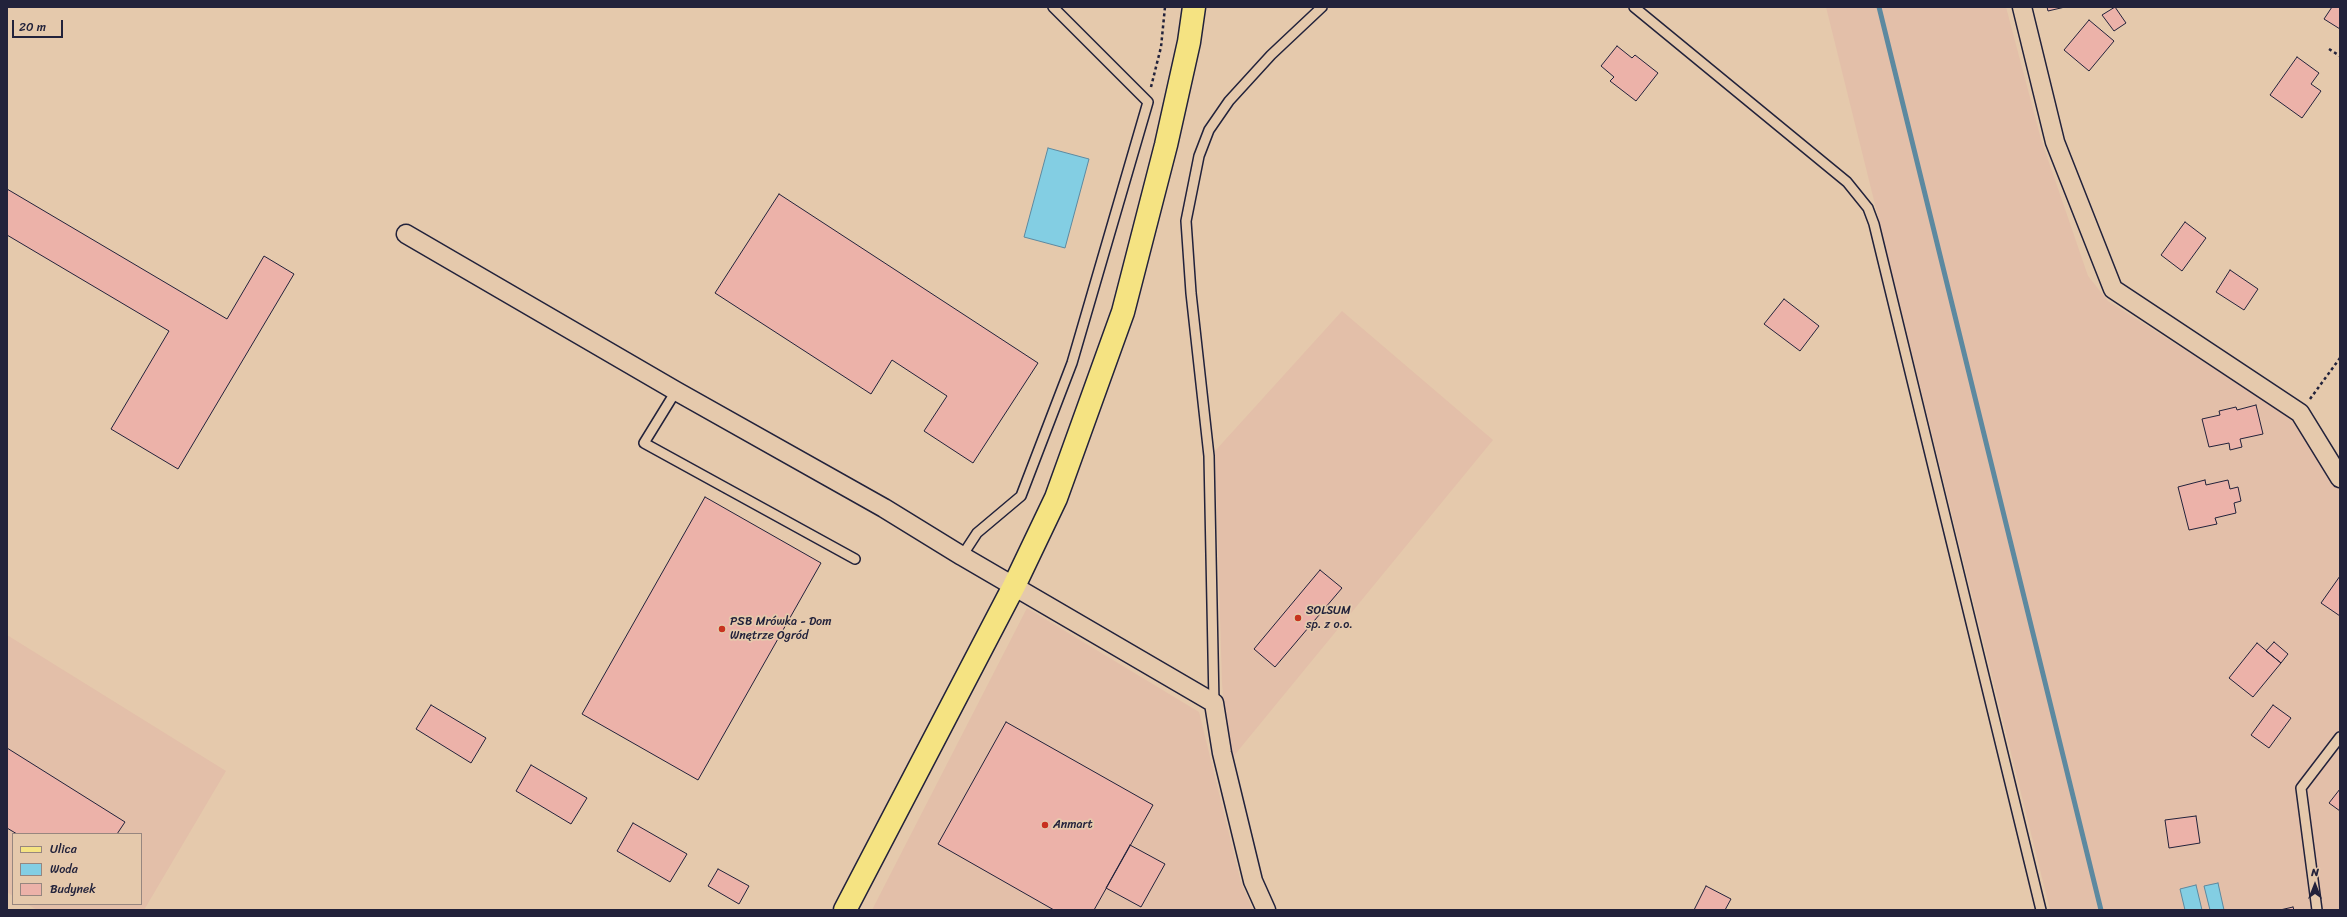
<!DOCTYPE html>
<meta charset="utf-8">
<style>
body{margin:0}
#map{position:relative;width:2347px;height:917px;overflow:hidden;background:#e5c9ac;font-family:Sriracha,sans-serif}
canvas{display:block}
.frame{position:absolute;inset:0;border:8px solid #22223b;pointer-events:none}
.legend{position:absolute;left:12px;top:833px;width:130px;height:72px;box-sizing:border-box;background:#e5c9ac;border:1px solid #97867f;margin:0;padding:5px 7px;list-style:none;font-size:12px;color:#22223b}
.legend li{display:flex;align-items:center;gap:8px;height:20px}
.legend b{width:20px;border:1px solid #97867f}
.north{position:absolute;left:2295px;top:865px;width:40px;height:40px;-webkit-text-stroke:3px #e5c9ac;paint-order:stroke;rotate:0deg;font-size:11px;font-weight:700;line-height:16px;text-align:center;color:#22223b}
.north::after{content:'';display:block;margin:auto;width:14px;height:18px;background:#22223b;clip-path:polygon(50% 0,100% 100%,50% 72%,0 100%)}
.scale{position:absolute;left:12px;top:20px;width:51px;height:18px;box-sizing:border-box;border:2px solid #22223b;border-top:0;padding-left:5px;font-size:12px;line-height:14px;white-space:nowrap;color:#22223b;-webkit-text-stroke:3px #e5c9ac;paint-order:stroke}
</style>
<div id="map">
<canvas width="2347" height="917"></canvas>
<div class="frame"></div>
<ul class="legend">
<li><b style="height:5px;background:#f5e382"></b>Ulica</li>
<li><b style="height:11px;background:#83cee3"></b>Woda</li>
<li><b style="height:11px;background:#ecb2a9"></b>Budynek</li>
</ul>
<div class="north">N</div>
<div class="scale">20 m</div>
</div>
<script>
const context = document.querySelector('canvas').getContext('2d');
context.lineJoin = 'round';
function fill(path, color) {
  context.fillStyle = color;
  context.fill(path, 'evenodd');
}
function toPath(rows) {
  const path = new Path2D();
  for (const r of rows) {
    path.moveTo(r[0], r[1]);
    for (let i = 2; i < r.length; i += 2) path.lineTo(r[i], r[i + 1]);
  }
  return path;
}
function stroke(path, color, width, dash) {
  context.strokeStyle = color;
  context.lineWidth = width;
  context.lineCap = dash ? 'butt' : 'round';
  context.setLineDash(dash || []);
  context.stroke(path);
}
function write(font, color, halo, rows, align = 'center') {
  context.font = font + ' Sriracha,sans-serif';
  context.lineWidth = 3.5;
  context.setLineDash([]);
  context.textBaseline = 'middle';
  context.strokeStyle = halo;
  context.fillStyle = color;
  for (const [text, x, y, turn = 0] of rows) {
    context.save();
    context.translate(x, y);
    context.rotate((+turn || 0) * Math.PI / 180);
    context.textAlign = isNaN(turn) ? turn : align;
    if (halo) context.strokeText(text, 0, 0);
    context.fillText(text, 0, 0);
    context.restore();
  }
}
fill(toPath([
 [1826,7,2006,7,2041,139,2088,276,2108,301,2284,413,2302,430,2340,491,2340,910,2050,910],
 [1342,311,1493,440,1228,763,1222,682,1215,451],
 [1027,608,1199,712,1241,882,1253,910,872,910],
 [7,635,226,771,144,910,37,910,27,904,141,904,141,834,13,834,13,896,7,892]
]), '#e3bfa9');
const water = toPath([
 [1048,148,1089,159,1065,248,1024,237,1048,148],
 [2218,883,2224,910,2210,910,2204,886,2218,883],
 [2196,885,2202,910,2185,910,2180,889,2196,885]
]);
fill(water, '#83cee3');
stroke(water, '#5c89a0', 1);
stroke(toPath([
 [1879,7,2101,910]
]), '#5c89a0', 5);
const building = toPath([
 [2047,7,2065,7,2048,11,2047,7],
 [2115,7,2126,23,2114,31,2102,15,2115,7],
 [2332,7,2340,7,2340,29,2324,19,2332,7],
 [2089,20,2114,41,2089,71,2064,50,2089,20],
 [1617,46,1632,58,1635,55,1658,73,1636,101,1610,81,1614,77,1601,66,1617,46],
 [2297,57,2319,73,2311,84,2321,91,2302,118,2270,95,2297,57],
 [7,189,227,319,264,256,294,274,178,469,111,429,169,331,7,235,7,189],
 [779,194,1038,363,973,463,924,431,947,396,892,360,871,394,715,293,779,194],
 [2185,222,2206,238,2182,271,2161,255,2185,222],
 [2230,270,2258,289,2244,310,2216,292,2230,270],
 [1784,299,1819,326,1800,351,1764,324,1784,299],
 [2256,405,2263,434,2240,439,2242,447,2230,450,2229,443,2209,447,2202,419,2220,415,2219,411,2236,407,2237,410,2256,405],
 [2205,480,2206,485,2228,480,2230,489,2238,487,2241,501,2234,503,2236,513,2215,518,2217,524,2189,530,2178,487,2205,480],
 [705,497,821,563,698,780,582,714,705,497],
 [1320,570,1342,588,1275,667,1254,649,1320,570],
 [2340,576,2340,616,2321,603,2340,576],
 [2274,642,2288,654,2281,663,2266,651,2274,642],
 [2257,643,2281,663,2253,697,2229,678,2257,643],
 [431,705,486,738,471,763,416,729,431,705],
 [2273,705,2291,718,2269,748,2251,735,2273,705],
 [1006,722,1153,805,1094,910,1054,910,938,844,1006,722],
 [7,748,125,822,117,834,17,834,7,828,7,748],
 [531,765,587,798,571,824,516,791,531,765],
 [2340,789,2340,811,2329,803,2340,789],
 [2196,816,2200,843,2169,848,2165,820,2196,816],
 [633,823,687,854,670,882,617,851,633,823],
 [1130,845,1165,864,1141,907,1106,888,1130,845],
 [718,869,749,886,739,904,708,886,718,869],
 [1706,886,1731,899,1725,910,1694,910,1706,886],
 [2293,907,2294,910,2280,910,2293,907]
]);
fill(building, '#ecb2a9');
stroke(building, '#22223b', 1);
const service = toPath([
 [1634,7,1847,182,1868,208,1874,224,2041,910],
 [676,391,644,443,855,559],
 [962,556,977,533,1021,496,1072,363,1148,102,1053,7],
 [1214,703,1209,456,1191,293,1186,221,1199,156,1209,130,1229,101,1271,55,1322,7],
 [2317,910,2301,788,2340,737]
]);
const minor = toPath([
 [2022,7,2055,142,2113,289,2300,413,2340,478],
 [406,234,676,391,884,508,962,556,1214,703,1222,753,1253,881,1266,910]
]);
const primary = toPath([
 [845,910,1014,586,1056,498,1123,312,1166,145,1189,42,1194,7]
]);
stroke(service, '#22223b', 12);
stroke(minor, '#22223b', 21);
stroke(primary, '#22223b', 25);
stroke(toPath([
 [2329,49,2340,56],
 [1151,87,1161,47,1165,7],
 [2310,399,2340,358]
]), '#22223b', 2.5, [3, 3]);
stroke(service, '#e5c9ac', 9);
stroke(minor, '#e5c9ac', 18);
stroke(primary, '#f5e382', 22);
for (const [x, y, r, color] of [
 [1298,618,4,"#c8321e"],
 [722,629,4,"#c8321e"],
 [1045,825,4,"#c8321e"]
]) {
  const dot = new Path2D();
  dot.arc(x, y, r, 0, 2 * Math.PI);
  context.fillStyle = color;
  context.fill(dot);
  stroke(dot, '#e5c9ac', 1.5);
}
write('12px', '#22223b', '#e5c9ac', [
 ["SOLSUM",1306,611],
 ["sp. z o.o.",1306,625],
 ["PSB Mrówka - Dom",730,622],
 ["Wnętrze Ogród",730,636],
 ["Anmart",1053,825]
], 'left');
</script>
